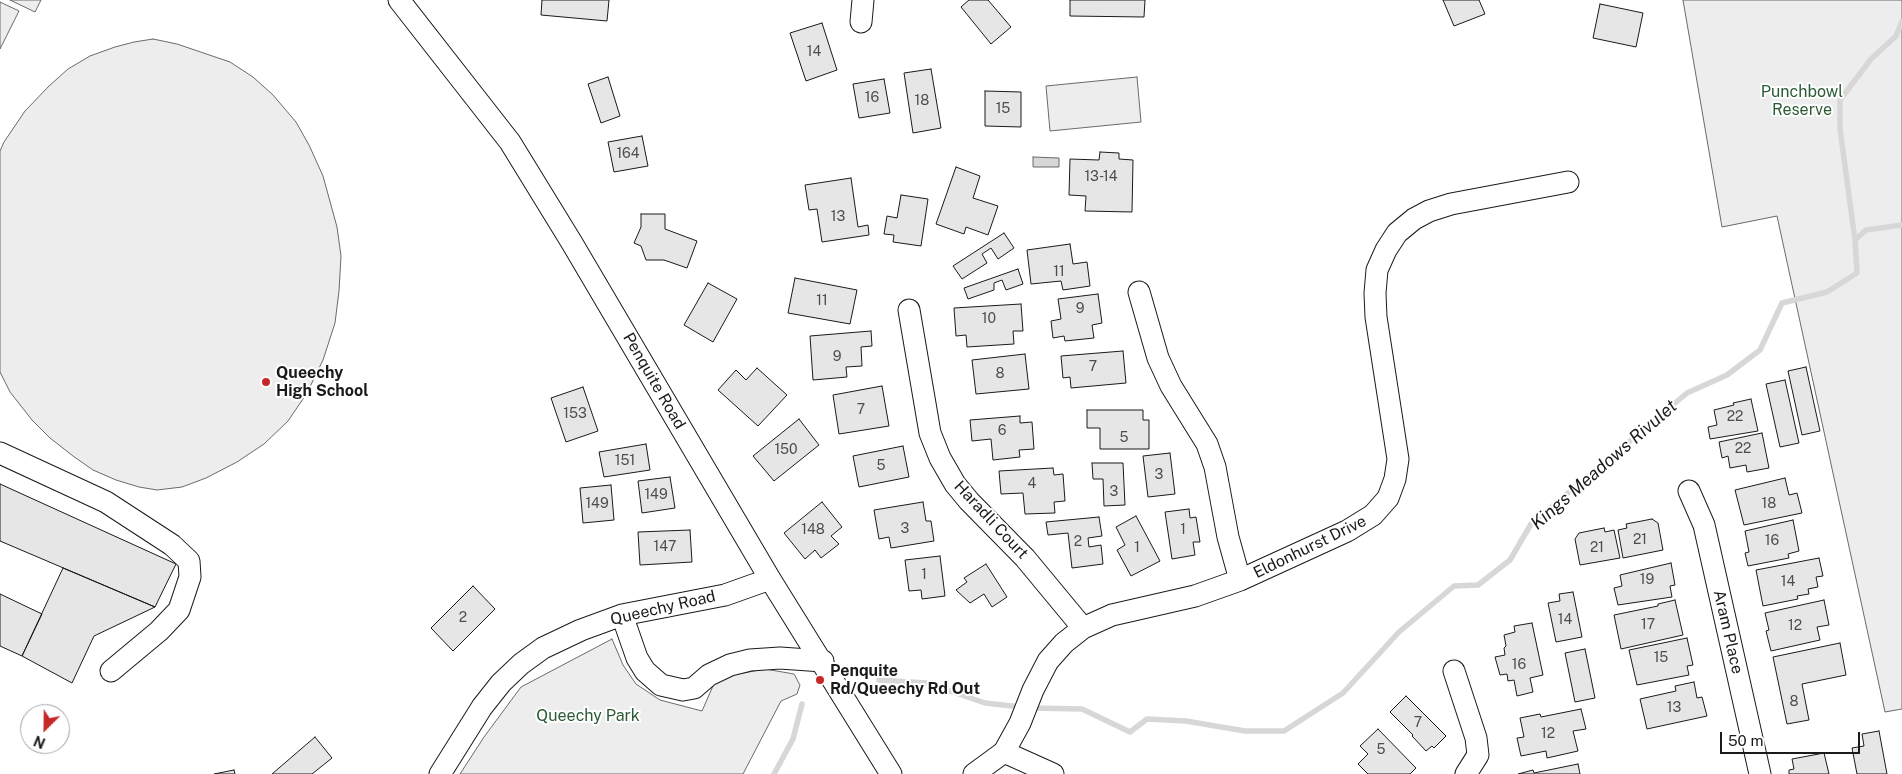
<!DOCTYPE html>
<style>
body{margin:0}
#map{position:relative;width:1902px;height:774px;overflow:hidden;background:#fff;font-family:"Public Sans",sans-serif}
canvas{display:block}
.north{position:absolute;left:20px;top:704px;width:50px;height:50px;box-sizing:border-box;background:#fff;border:1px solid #a3a3a3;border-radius:50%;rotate:203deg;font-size:14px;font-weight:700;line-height:20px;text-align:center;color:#1a1a1a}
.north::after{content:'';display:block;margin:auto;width:18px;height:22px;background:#c62828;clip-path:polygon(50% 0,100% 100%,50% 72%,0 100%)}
.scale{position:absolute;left:1720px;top:732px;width:140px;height:22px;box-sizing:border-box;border:2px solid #1a1a1a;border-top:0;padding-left:6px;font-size:15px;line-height:18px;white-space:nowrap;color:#1a1a1a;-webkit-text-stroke:4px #fff;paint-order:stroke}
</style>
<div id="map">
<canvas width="1902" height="774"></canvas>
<div class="north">N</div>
<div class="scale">50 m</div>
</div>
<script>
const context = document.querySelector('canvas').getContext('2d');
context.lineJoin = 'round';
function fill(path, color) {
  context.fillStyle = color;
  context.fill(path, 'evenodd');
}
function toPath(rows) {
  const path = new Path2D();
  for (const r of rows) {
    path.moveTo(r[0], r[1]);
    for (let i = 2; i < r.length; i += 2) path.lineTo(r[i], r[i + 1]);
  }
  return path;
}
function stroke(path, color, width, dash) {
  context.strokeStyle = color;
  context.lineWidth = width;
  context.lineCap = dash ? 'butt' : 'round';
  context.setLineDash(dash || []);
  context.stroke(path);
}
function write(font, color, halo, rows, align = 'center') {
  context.font = font + ' "Public Sans",sans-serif';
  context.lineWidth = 4;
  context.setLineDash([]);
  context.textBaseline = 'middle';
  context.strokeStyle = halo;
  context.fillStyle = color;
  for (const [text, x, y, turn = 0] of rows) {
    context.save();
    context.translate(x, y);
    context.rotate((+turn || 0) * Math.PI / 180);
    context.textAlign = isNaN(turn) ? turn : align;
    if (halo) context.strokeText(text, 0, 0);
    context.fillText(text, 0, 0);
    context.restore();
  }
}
const green = toPath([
 [10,0,41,0,35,12,10,0],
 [1683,0,1902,0,1902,709,1885,712,1777,216,1722,227,1683,0],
 [0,2,19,11,0,49,0,2],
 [153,39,177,44,230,62,253,77,273,95,296,122,309,145,323,176,337,227,341,256,339,291,335,323,323,360,307,393,288,421,264,444,237,462,206,478,182,487,157,490,139,487,116,480,93,470,73,456,50,438,32,420,10,392,0,372,0,151,4,142,25,111,49,86,68,69,90,56,115,47,134,42,153,39],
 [1137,77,1141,122,1050,131,1046,86,1137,77],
 [612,639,623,665,636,684,660,700,702,711,713,686,722,677,765,669,794,674,800,685,797,694,781,701,743,774,460,774,484,737,521,687,612,639]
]);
fill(green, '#ededed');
stroke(green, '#6a6a6a', 1);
const water = toPath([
 [1033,157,1059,158,1059,167,1033,167,1033,157]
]);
fill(water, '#d7d7d7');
stroke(water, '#6a6a6a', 1);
stroke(toPath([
 [1855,240,1866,230,1902,225],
 [879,680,927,683,985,703,1021,707],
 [1031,708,1082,709,1130,732,1147,719,1186,721,1245,731,1284,731,1343,693,1399,632,1454,586,1478,585,1510,560,1531,524,1687,393,1727,375,1760,350,1782,303,1827,292,1857,273,1855,240,1840,129,1840,100,1871,59,1896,36,1902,21],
 [774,774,793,739,802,704]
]), '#d7d7d7', 5.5);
const building = toPath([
 [542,0,609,0,607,21,541,15,542,0],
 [969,0,988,0,1011,27,991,44,961,7,969,0],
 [1070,0,1145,0,1144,17,1070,16,1070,0],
 [1443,0,1479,0,1485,14,1454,26,1443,0],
 [1600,4,1643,13,1636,47,1593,38,1600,4],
 [822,23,837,70,806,81,790,33,822,23],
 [931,69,941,128,913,133,904,73,931,69],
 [608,77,620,116,601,123,588,84,608,77],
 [884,79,890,113,859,118,853,84,884,79],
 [985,91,1021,92,1021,127,985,126,985,91],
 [642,136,648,166,614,172,608,142,642,136],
 [1100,152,1119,153,1119,159,1133,160,1132,212,1085,211,1086,196,1069,195,1070,159,1099,160,1100,152],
 [956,167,980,176,973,198,998,206,988,235,966,227,964,234,936,224,956,167],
 [851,178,858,227,868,225,869,235,822,242,817,209,809,210,805,185,851,178],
 [901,195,928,199,921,246,893,242,894,235,884,234,887,216,897,218,901,195],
 [641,214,665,214,665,229,697,241,687,268,664,260,646,260,641,246,634,243,641,227,641,214],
 [1004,233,1014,248,998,259,991,248,982,254,987,263,962,279,953,266,1004,233],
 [1070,244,1073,264,1087,262,1090,286,1063,290,1061,281,1031,284,1027,250,1070,244],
 [1018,269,1023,284,1006,290,1002,280,994,283,994,290,968,299,964,288,1018,269],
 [795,278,857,290,850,324,788,313,795,278],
 [708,283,737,299,713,342,684,325,708,283],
 [1098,294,1102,323,1092,325,1094,338,1065,341,1064,336,1053,338,1051,321,1061,319,1058,299,1098,294],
 [1021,304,1023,331,1013,331,1014,344,967,347,966,335,956,336,954,308,1021,304],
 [871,331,872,346,861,347,862,366,846,367,847,377,813,380,810,336,871,331],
 [1123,351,1126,383,1071,388,1070,377,1063,378,1061,356,1123,351],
 [1025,354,1029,389,976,394,972,360,1025,354],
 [1806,367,1820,431,1802,435,1788,371,1806,367],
 [757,368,787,395,758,426,718,390,736,370,746,380,757,368],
 [1785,380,1799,443,1780,447,1766,384,1785,380],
 [882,386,889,426,839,434,833,395,882,386],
 [583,387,598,431,566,442,551,398,583,387],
 [1751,399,1758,431,1710,439,1708,427,1717,425,1714,410,1734,405,1733,403,1751,399],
 [1087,410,1143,410,1143,420,1149,420,1149,449,1100,449,1100,428,1087,428,1087,410],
 [1020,416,1020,423,1032,422,1034,449,1019,450,1020,457,993,460,991,439,972,441,970,420,1020,416],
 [799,419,819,445,774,481,753,456,799,419],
 [1762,433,1769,468,1747,472,1746,465,1730,468,1728,456,1722,458,1719,442,1762,433],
 [646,444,650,470,604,477,599,452,646,444],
 [903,446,909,477,859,487,853,456,903,446],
 [1170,453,1175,494,1148,497,1143,456,1170,453],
 [1092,463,1123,463,1125,505,1104,506,1103,479,1093,479,1092,463],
 [1053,468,1054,475,1063,474,1065,501,1054,502,1055,513,1025,514,1023,493,1001,494,999,471,1053,468],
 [670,477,675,508,642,513,638,481,670,477],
 [1785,478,1789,495,1797,493,1802,513,1744,525,1735,490,1785,478],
 [0,484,176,564,155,607,0,541,0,484],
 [611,485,614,520,583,523,580,488,611,485],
 [822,502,842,527,831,536,839,544,821,558,815,550,805,559,784,533,822,502],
 [923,502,926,521,931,521,934,541,891,548,889,537,879,539,874,510,923,502],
 [1189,509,1190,518,1196,517,1200,542,1193,542,1195,555,1172,559,1165,512,1189,509],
 [1136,516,1160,561,1131,576,1117,550,1125,545,1116,527,1136,516],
 [1099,517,1102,536,1088,538,1089,547,1101,545,1103,564,1072,568,1068,533,1048,535,1046,522,1099,517],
 [1652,519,1658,523,1663,550,1623,558,1618,530,1627,528,1626,524,1652,519],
 [1793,520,1799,551,1788,554,1789,558,1748,566,1745,553,1749,552,1745,531,1793,520],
 [1604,528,1605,532,1614,530,1620,558,1580,565,1575,539,1579,533,1604,528],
 [690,530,692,562,640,565,638,532,690,530],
 [940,556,945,596,922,599,921,590,909,591,905,560,940,556],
 [1819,558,1823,576,1816,577,1818,587,1808,589,1809,594,1797,596,1798,599,1763,606,1756,570,1819,558],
 [1671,563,1675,585,1670,586,1672,597,1618,605,1614,588,1622,586,1620,575,1671,563],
 [986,564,1007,597,992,607,984,594,970,603,956,590,967,582,964,578,986,564],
 [63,568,155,607,94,636,72,683,22,656,63,568],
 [473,586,495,609,453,651,431,628,473,586],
 [1573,592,1582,637,1556,642,1548,603,1560,601,1559,594,1573,592],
 [0,594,42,614,22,656,0,646,0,594],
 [1675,600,1683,635,1621,649,1614,615,1658,606,1658,604,1675,600],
 [1824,600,1829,625,1817,627,1820,640,1771,651,1766,631,1769,630,1765,613,1824,600],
 [1532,623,1543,675,1530,678,1533,692,1517,696,1514,680,1508,681,1507,674,1500,675,1495,657,1505,655,1504,648,1506,646,1504,635,1515,632,1514,626,1532,623],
 [1687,638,1693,665,1687,666,1689,675,1637,685,1629,650,1687,638],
 [1840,643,1846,675,1802,684,1809,720,1787,724,1773,657,1840,643],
 [1585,649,1595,698,1575,702,1565,653,1585,649],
 [1694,682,1697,698,1702,697,1707,716,1647,729,1640,699,1676,691,1675,686,1694,682],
 [1406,696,1446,736,1434,748,1432,746,1426,751,1412,736,1413,735,1390,712,1406,696],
 [1581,709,1586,729,1573,731,1578,751,1547,758,1546,751,1521,756,1517,738,1524,737,1520,718,1540,714,1541,717,1581,709],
 [1378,729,1416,768,1410,774,1368,774,1358,764,1368,754,1360,746,1378,729],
 [1879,731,1887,774,1857,774,1852,748,1864,746,1862,734,1879,731],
 [315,737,332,758,312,774,272,774,315,737],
 [1824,753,1829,774,1789,774,1789,770,1794,769,1792,759,1824,753],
 [1578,764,1580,774,1518,774,1533,770,1534,773,1578,764],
 [234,770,235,774,214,774,234,770]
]);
fill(building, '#e6e6e6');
stroke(building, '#1a1a1a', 1);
const minor = toPath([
 [399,0,510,142,572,243,770,579,891,774],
 [861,22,863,0],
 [1139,292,1158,358,1171,386,1207,444,1215,467,1228,537,1240,580],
 [909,310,930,433,940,458,955,484,969,501,1025,558,1083,628],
 [0,453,106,502,172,545,189,561,190,577,179,610,159,631,111,671],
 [1689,491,1704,525,1760,774],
 [622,615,637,658,645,671,661,685,683,690,694,688,709,675,730,665,750,660,780,658,823,661],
 [1454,671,1476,738,1478,755,1466,774],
 [1004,752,1053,774],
 [440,774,482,707,501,683,521,664,543,648,581,630,622,615,725,595,770,579],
 [974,774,1004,752,1020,723,1033,690,1048,661,1064,643,1083,628,1112,615,1195,596,1240,580,1347,531,1373,515,1388,498,1395,479,1398,459,1376,317,1375,293,1377,270,1386,250,1397,233,1414,219,1429,211,1451,204,1568,182]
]);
stroke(minor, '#1a1a1a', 23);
stroke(minor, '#fff', 21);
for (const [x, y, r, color] of [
 [266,382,5,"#c62828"],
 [820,680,5,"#c62828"]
]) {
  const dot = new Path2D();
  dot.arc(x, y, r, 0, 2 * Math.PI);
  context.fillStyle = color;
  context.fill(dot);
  stroke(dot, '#fff', 2);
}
write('14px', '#4d4d4d', null, [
 ["14",814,52],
 ["16",872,98],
 ["18",922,101],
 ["15",1003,109],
 ["164",628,154],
 ["13-14",1101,177],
 ["13",838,217],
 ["11",1059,272],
 ["11",822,301],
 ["9",1080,309],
 ["10",989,319],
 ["9",837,357],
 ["7",1093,367],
 ["8",1000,374],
 ["7",861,410],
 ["153",575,414],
 ["22",1735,417],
 ["6",1002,431],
 ["5",1124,438],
 ["22",1743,449],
 ["150",786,450],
 ["151",625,461],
 ["5",881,466],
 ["3",1159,475],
 ["4",1032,484],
 ["3",1114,492],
 ["149",656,495],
 ["149",597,504],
 ["18",1769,504],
 ["3",905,529],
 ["148",813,530],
 ["1",1183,530],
 ["21",1640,540],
 ["16",1772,541],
 ["2",1078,542],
 ["147",665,547],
 ["1",1137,548],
 ["21",1597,548],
 ["1",924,575],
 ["19",1647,580],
 ["14",1788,582],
 ["2",463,618],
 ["14",1565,620],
 ["17",1648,625],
 ["12",1795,626],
 ["15",1661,658],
 ["16",1519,665],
 ["8",1794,702],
 ["13",1674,708],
 ["7",1418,723],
 ["12",1548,734],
 ["5",1381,750]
]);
write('16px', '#2b5a34', '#fff', [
 ["Punchbowl",1802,92],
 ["Reserve",1802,110],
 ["Queechy Park",588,716]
]);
write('bold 16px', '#1a1a1a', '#fff', [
 ["Queechy",276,373],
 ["High School",276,391],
 ["Penquite",830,671],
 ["Rd/Queechy Rd Out",830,689]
], 'left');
write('16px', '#1a1a1a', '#fff', [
 ["Penquite Road",654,381,60],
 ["Haradli Court",991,520,47],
 ["Eldonhurst Drive",1310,547,-26],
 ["Queechy Road",663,608,-13],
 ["Aram Place",1728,632,77]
]);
write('italic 18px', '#1a1a1a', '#fff', [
 ["Kings Meadows Rivulet",1604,465,-41]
]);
</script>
